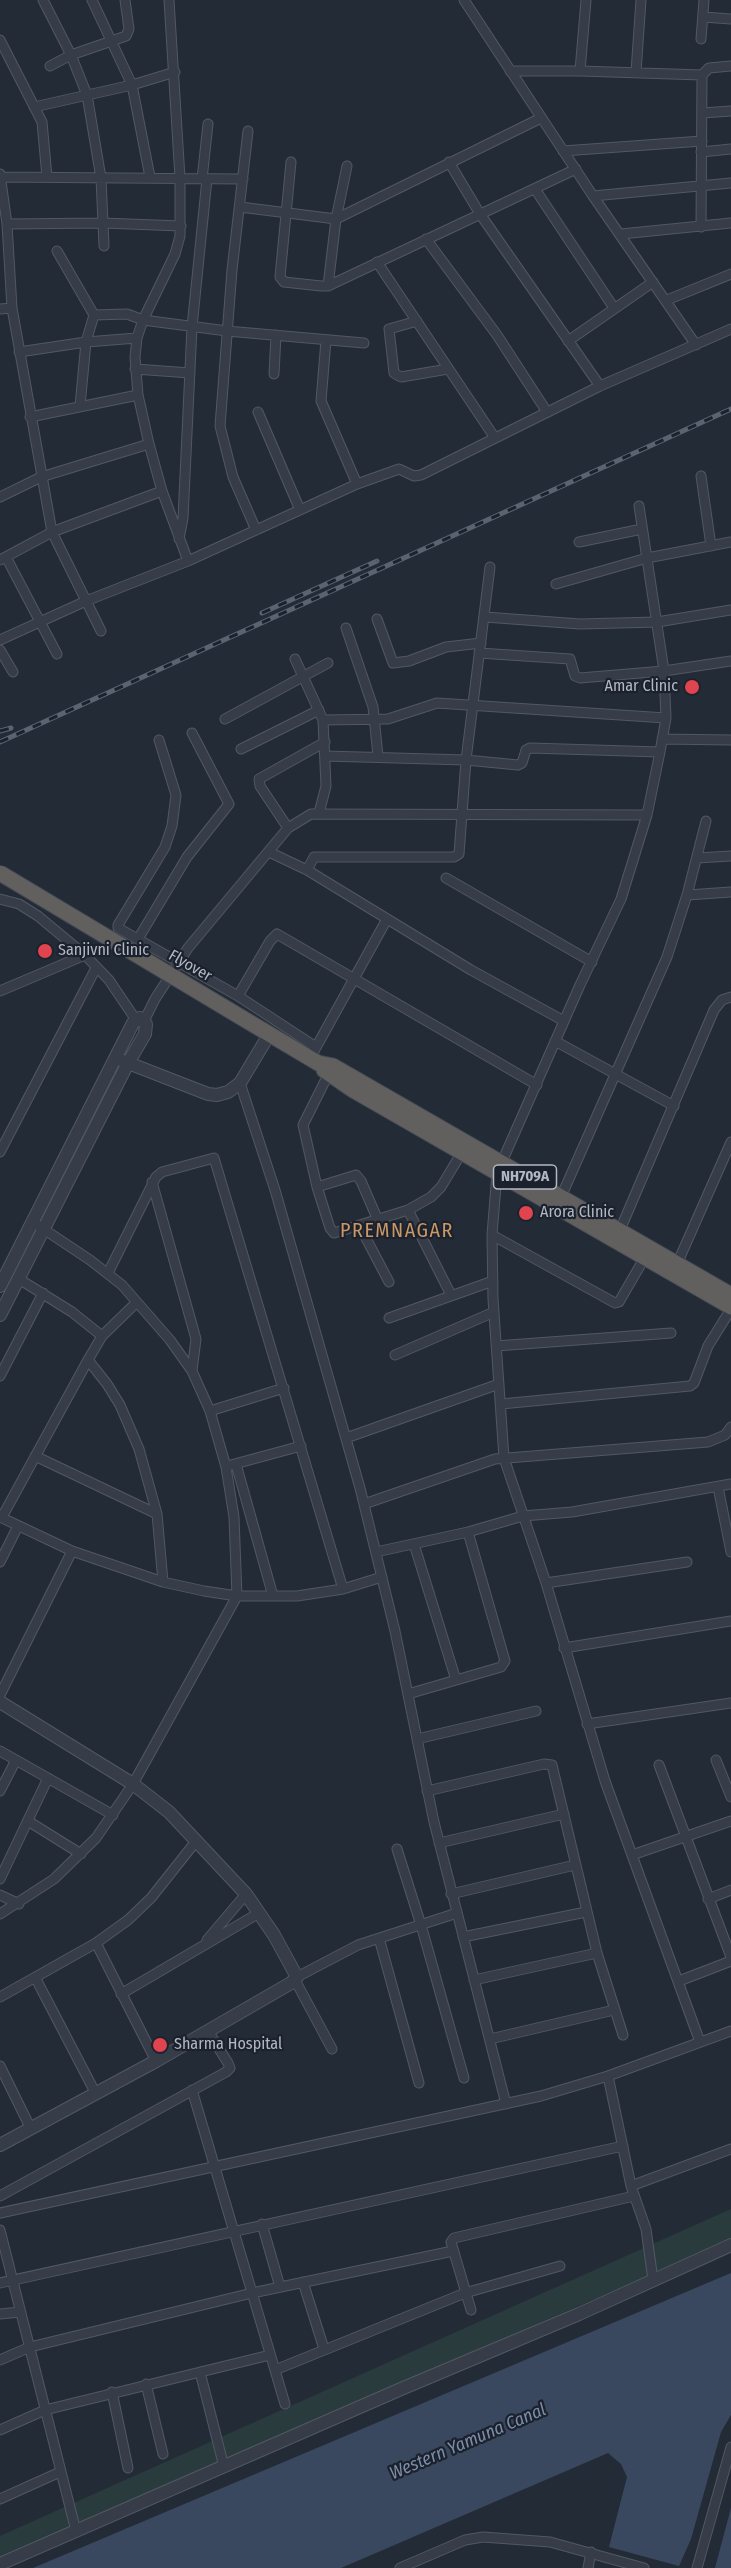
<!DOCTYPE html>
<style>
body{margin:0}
canvas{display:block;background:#232b37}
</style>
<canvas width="731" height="2568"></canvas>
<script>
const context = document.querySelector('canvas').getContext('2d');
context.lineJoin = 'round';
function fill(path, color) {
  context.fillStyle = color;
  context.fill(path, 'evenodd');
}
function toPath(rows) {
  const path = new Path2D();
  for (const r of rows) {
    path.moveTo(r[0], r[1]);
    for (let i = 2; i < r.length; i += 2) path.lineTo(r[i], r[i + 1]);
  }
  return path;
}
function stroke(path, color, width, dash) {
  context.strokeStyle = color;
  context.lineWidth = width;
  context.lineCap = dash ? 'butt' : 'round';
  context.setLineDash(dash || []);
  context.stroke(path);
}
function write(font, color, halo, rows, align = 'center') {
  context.font = font + ' "Fira Sans Condensed",sans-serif';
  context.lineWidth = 4.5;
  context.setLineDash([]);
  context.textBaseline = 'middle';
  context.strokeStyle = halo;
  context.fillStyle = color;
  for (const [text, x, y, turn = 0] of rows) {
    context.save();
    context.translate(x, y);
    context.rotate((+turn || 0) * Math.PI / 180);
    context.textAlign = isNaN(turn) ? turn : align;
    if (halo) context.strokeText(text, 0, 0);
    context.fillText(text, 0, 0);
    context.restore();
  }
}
fill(toPath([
 [731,2209,731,2240,0,2556,0,2536]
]), '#293b3d');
fill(toPath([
 [731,2273,731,2415,721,2432,691,2539,679,2566,609,2547,627,2477,621,2464,608,2453,341,2568,33,2568],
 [731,2508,731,2568,715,2568]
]), '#3a485f');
const minor = toPath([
 [43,0,71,55,87,95,101,178,104,246],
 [92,0,132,85,150,177],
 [169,0,180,178,180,236,175,254,143,320,137,338,135,357,138,395,149,444,162,491,188,561],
 [464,0,593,196,696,345],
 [703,17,731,19],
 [701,39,704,0],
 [0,40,42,122,47,177],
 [50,66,71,55,126,36,129,29,125,0],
 [510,71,580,71,702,75],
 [580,71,586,0],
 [636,72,641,0],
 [34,107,132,85,175,72],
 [702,113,731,111],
 [248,131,232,270,220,426,233,477,256,530],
 [563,151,702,141],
 [701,152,731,149],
 [291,162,280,277,284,282,321,286,328,286,576,169],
 [449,162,480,214,600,386],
 [0,174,7,224,12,308,52,532,101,631],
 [0,177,243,179],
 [202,179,208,124],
 [535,189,614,308],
 [593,196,731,183],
 [240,207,336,219,541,118],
 [7,224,103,223,181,226],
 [701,227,702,75,709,68,731,66],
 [621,234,731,223],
 [426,239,497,335,547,412],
 [57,251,94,315,86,342,80,406],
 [377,262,495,438],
 [328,286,336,219,347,166],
 [667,300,731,274],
 [0,309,12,308],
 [94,315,127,314,143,320,227,331,364,343],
 [417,321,389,329,394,373,401,377,448,369],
 [326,340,321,401,357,484],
 [568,341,653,282],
 [19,352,86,342,137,338],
 [135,369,190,373],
 [274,374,276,335],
 [258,412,300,510],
 [30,417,138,395],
 [701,476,711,546],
 [0,497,41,477,149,444],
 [639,506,664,671,666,718,660,752,647,815,621,899,580,985,497,1173,492,1235,493,1299,504,1458,546,1583,605,1781,700,2042],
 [179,539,183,518,192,327,207,179],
 [579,542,642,529],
 [6,557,57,654],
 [0,560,52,532,162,491],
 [556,584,647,558,731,542],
 [485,617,580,624,657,622,731,610],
 [377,619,393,663,409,661,446,647,481,643],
 [346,628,373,707,378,756],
 [0,640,86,601,188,561,357,484,399,469,414,476,421,475,600,386,731,329],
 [0,650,13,672],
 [479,653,570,659,575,676,580,678,664,671,731,661],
 [295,659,323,720,326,786,319,813],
 [225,719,328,663],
 [323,720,388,719,437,703,666,718],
 [662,739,731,740],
 [159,740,176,795,172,826,165,847,118,925,118,928,238,996,316,1047],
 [241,749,319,710],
 [325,756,466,760,518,765,522,763,526,750,530,748,660,752],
 [288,828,260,786,259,779,325,742],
 [269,852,307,870,471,970,564,1021],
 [697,858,731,856],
 [307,870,314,857,454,857,459,854,466,760,490,567],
 [446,878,592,962],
 [687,895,731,892],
 [0,899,19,904,38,916,85,955,109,980,136,1020],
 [138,939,187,857,229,804,192,733],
 [0,991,85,955],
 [238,996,270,941,277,934,537,1085],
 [144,1021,155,999,188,948,288,828,311,814,647,815],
 [555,1041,674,1106],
 [314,1051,387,919],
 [330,1071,303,1125,317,1187,330,1228,334,1233,408,1210,431,1197,441,1187,462,1152],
 [240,1083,275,1190,360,1488,395,1631,434,1822,506,2104],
 [0,1152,96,968],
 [152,1182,196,1339,192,1371],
 [317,1187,356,1175,361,1181,377,1218],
 [561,1197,667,957,687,895,706,821],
 [408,1210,451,1295],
 [359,1225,389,1282],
 [620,1230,714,1010,722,1000,731,997],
 [492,1235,615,1303,619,1302,645,1257],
 [677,1264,731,1142],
 [108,1273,156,1177,162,1172,214,1158,343,1589],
 [19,1279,72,1312,102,1336],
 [389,1318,493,1281],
 [496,1346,671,1333],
 [395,1355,494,1312],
 [88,1360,107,1384,120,1405,139,1449,157,1514,163,1582],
 [0,1376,43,1293],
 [501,1404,690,1386,694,1383,708,1346,731,1309],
 [210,1411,284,1388],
 [346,1438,499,1384],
 [35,1456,157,1514],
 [236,1464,273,1596],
 [231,1465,301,1446],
 [718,1487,731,1552],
 [364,1504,495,1459,708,1442,725,1435,731,1427],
 [0,1517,72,1551,163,1582,204,1591,237,1596,297,1596,343,1589,382,1577],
 [2,1517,88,1360,102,1336,137,1302],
 [414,1544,456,1680],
 [376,1552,468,1532,523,1516,572,1512,731,1484],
 [0,1562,18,1526],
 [546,1583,687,1562],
 [564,1648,731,1621],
 [408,1694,501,1667,505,1661,468,1532],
 [0,1695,72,1551],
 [587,1724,731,1703],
 [417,1739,536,1711],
 [0,1751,113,1815],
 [716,1760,731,1797],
 [659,1765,731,1957],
 [0,1791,16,1760],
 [427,1791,544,1764,552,1765,597,1953,623,2035],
 [28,1821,81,1854],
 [439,1843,564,1814],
 [397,1849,421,1925,464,2078],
 [632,1855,731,1821],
 [0,1879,48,1778],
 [451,1894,575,1865],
 [0,1895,19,1904],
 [708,1899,731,1890],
 [0,1914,54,1879,96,1838,133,1784,237,1596,234,1517,226,1467,210,1411,192,1371,170,1340,122,1285,90,1260,33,1222],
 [463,1937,586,1912],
 [379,1938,419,2083],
 [207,1940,246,1894],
 [96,1943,156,2061],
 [297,1977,358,1945,457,1913],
 [36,1979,96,2094],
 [295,1980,332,2049],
 [474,1980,597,1953],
 [679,1981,731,1961],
 [121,1994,259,1913],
 [0,1997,96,1943,128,1920,151,1898,197,1840],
 [490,2039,614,2010],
 [0,2066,31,2129],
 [608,2076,631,2186,646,2229,653,2280],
 [192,2090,285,2404],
 [631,2186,731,2149],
 [0,2196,226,2072,230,2068,228,2063,208,2031],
 [0,2213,541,2096,608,2076,731,2031],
 [262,2224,280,2287],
 [0,2230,76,2531],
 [303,2282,324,2349],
 [0,2283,623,2146],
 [471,2310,451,2242,454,2238,634,2196],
 [0,2314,20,2312],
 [0,2360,30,2347,252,2293,453,2251],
 [275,2370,465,2293,560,2266],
 [200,2372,224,2467],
 [146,2384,163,2454],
 [112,2392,128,2468],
 [0,2430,45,2410,270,2355],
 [0,2499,60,2472],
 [400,2568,465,2540,483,2537,550,2542,644,2568],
 [588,2568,591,2552],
 [697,2568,731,2447]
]);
const tertiary = toPath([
 [123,1061,208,1094,217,1095,228,1092,240,1083,270,1033],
 [0,1286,133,1023,140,1018,146,1024,145,1034,128,1063,0,1315],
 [0,1702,133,1784,169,1812,246,1894,274,1935,297,1977,291,1983,156,2061,0,2145],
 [0,2564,401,2389,579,2314,731,2245]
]);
const trunk = toPath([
 [249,1022,318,1063,333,1066,731,1295],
 [324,1070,353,1090,731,1307]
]);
stroke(minor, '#525863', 11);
stroke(tertiary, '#525863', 14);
stroke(trunk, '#424853', 17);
stroke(minor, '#373d48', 9);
stroke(tertiary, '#373d48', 12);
stroke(trunk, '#61605e', 15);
const rail = toPath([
 [262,613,377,561],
 [0,731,11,728],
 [0,742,731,409]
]);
stroke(rail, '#5b6371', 5);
stroke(rail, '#1c222d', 3, [9]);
const trunkBridge = toPath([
 [0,873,249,1022]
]);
stroke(trunkBridge, '#424853', 17, []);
stroke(trunkBridge, '#61605e', 15);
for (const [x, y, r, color] of [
 [692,687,8,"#e0444e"],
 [45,951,8,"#e0444e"],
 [526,1213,8,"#e0444e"],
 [160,2045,8,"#e0444e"]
]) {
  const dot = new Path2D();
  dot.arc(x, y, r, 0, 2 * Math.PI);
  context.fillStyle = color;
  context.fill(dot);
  stroke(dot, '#1c222d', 2);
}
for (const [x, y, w] of [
 [525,1177,63]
]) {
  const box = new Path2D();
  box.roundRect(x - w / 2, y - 12, w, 24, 4.5);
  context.fillStyle = '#1c222d';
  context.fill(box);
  stroke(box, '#b2b8c4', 1.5);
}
write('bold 15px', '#b2b8c4', null, [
 ["NH709A",525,1177]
]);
write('16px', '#b2b8c4', '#1c222d', [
 ["Amar Clinic",678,687,"right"],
 ["Sanjivni Clinic",58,951],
 ["Arora Clinic",540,1213],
 ["Sharma Hospital",174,2045]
], 'left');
write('16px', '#b2b8c4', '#1c222d', [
 ["Flyover",190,966,30]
]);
write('italic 18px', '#7c8eaa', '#1c222d', [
 ["Western Yamuna Canal",468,2442,-23]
]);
context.letterSpacing = '1.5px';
write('20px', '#ca9767', '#1c222d', [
 ["PREMNAGAR",397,1231]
]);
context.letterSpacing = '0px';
</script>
